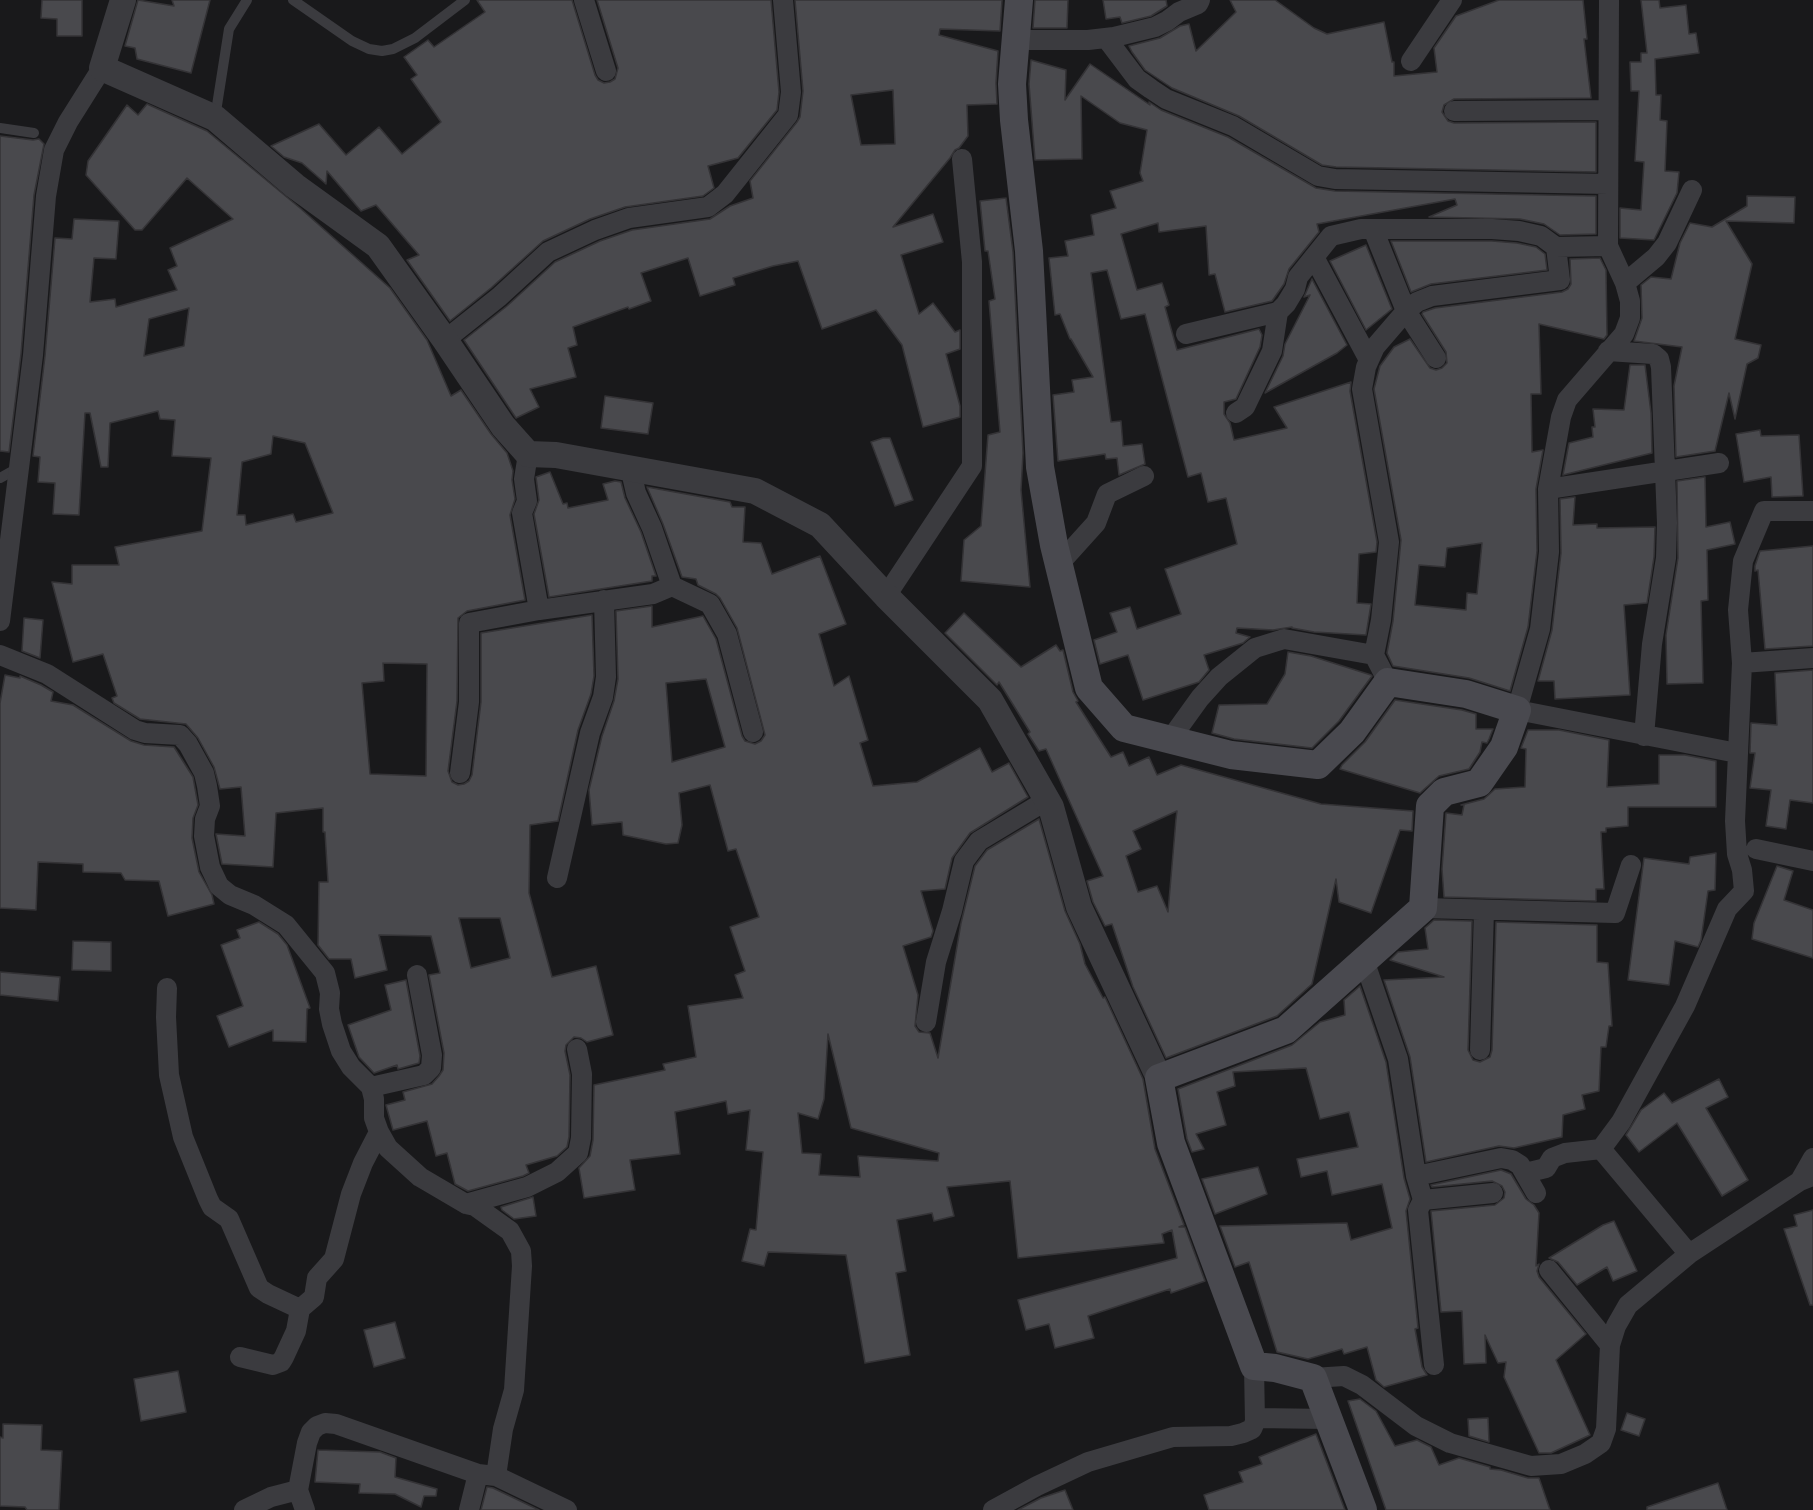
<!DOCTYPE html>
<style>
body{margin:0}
canvas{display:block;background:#19191b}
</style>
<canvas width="1813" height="1510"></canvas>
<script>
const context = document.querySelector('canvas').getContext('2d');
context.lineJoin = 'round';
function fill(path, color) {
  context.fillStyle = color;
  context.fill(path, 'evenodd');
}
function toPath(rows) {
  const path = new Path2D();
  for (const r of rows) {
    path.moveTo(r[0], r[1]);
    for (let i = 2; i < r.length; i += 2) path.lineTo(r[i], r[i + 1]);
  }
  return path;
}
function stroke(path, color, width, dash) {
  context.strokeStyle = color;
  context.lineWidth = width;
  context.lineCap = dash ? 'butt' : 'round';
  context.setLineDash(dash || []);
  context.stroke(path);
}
const building = toPath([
 [42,0,82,0,82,36,57,36,57,19,41,18,42,0],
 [138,0,174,6,172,0,210,0,191,73,137,59,135,48,125,46,138,0],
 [477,0,572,0,595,75,598,80,604,83,610,82,615,79,618,68,597,0,771,0,779,92,777,110,738,158,708,166,714,188,703,196,625,207,590,219,543,241,491,288,450,321,407,260,419,255,376,205,361,211,327,171,326,184,302,163,284,157,271,146,319,124,346,155,379,127,402,154,441,122,411,79,417,75,404,57,428,40,434,47,485,12,477,0],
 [795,0,1002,0,1000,31,940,29,939,35,998,51,996,83,997,104,967,105,968,136,959,148,955,150,950,158,893,227,933,214,943,242,901,255,919,314,933,303,955,332,960,330,960,349,946,354,960,406,960,417,923,427,902,345,876,310,822,329,798,261,773,266,733,278,735,285,700,296,688,258,641,273,651,301,629,309,628,307,573,327,577,345,568,348,576,377,530,389,539,407,516,418,464,340,507,306,555,262,600,241,632,230,710,219,730,206,753,198,750,181,797,122,800,117,803,91,795,0],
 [893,90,895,144,861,145,851,95,893,90],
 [1035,0,1068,0,1067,28,1033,28,1035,0],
 [1103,0,1166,0,1167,6,1151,16,1122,23,1120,17,1106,19,1103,0],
 [1230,0,1275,0,1314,28,1327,34,1384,22,1392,62,1394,62,1394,76,1437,72,1434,48,1456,16,1499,0,1583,0,1587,39,1584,39,1591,98,1454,99,1444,105,1442,112,1448,121,1454,123,1596,122,1596,172,1336,167,1322,165,1239,116,1172,88,1145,70,1132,52,1129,46,1160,38,1180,26,1189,24,1196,51,1236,12,1230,0],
 [1641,0,1659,0,1660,8,1686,5,1689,34,1696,33,1699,53,1655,59,1656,95,1661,95,1660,120,1667,121,1665,171,1679,172,1677,193,1654,240,1620,238,1620,208,1641,210,1644,162,1635,161,1639,91,1631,91,1630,62,1641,62,1641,53,1647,53,1641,0],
 [1031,60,1066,70,1065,100,1090,64,1150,105,1149,102,1161,110,1228,137,1316,188,1335,191,1596,196,1596,234,1560,235,1544,224,1520,219,1429,217,1457,205,1455,199,1317,224,1319,232,1289,269,1284,284,1272,301,1225,312,1215,274,1209,275,1206,226,1159,232,1158,223,1121,234,1137,290,1162,283,1169,305,1165,307,1177,350,1259,329,1262,335,1260,347,1236,399,1224,402,1224,414,1230,423,1234,440,1287,428,1274,407,1351,382,1350,391,1377,542,1376,552,1359,554,1357,603,1371,604,1366,635,1314,632,1292,628,1292,627,1273,630,1237,628,1236,633,1250,637,1243,643,1204,655,1209,670,1199,682,1143,700,1128,655,1100,664,1094,640,1117,632,1110,613,1130,607,1137,629,1181,614,1165,569,1237,544,1226,498,1208,502,1201,473,1188,477,1145,314,1121,319,1107,270,1091,273,1111,422,1121,421,1123,446,1142,444,1145,464,1119,475,1117,458,1106,459,1105,454,1058,461,1053,395,1074,392,1072,380,1093,377,1071,339,1070,339,1060,314,1055,315,1049,258,1068,256,1065,241,1094,235,1091,215,1116,208,1110,191,1143,181,1140,173,1147,130,1120,123,1081,96,1082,159,1035,160,1029,84,1031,60],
 [147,104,207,131,300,208,390,288,427,340,451,396,461,390,491,434,507,453,513,471,512,480,515,499,510,515,525,600,467,611,458,618,457,701,448,771,452,782,458,785,464,784,469,781,472,775,481,702,481,633,592,615,594,676,591,694,578,730,558,821,530,825,529,893,552,977,596,966,613,1035,587,1042,581,1038,574,1037,566,1045,565,1051,570,1075,569,1137,567,1147,557,1156,526,1165,529,1173,523,1176,468,1191,455,1184,447,1153,436,1156,427,1121,393,1130,386,1105,405,1100,403,1092,432,1084,439,1076,443,1070,444,1053,429,975,440,973,431,936,379,935,387,970,355,978,351,959,329,959,318,945,319,882,328,882,325,832,323,832,323,808,276,813,273,867,222,864,216,834,245,836,241,787,220,789,214,767,198,738,186,724,140,719,114,703,112,698,117,696,103,654,73,662,52,582,72,584,72,565,119,565,115,547,202,531,211,458,172,456,175,420,160,419,158,411,110,423,108,467,101,467,90,413,85,413,79,515,53,514,55,483,38,482,40,457,33,456,45,356,55,238,72,239,74,219,119,221,116,259,94,258,90,302,115,299,116,307,177,290,168,270,177,266,170,248,233,219,187,178,142,230,135,230,86,175,88,161,127,105,138,115,147,104],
 [189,308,184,346,144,356,149,319,189,308],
 [273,436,305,443,333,513,296,522,293,514,246,525,245,515,237,515,242,462,271,454,273,436],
 [383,663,427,664,426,776,370,774,362,683,384,681,383,663],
 [459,918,500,918,510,958,471,968,459,918],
 [0,136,33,140,39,139,44,144,34,195,21,354,9,452,0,451,0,136],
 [1747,196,1795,197,1794,223,1726,221,1752,264,1735,339,1761,345,1758,358,1747,364,1735,419,1729,393,1715,451,1676,457,1674,386,1682,347,1634,341,1642,318,1641,285,1651,277,1671,279,1680,243,1690,223,1712,227,1747,206,1747,196],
 [1006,198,1013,252,1023,453,1021,490,1030,587,961,581,964,540,981,526,988,435,1000,432,989,301,995,299,988,251,985,251,980,201,1006,198],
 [1391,241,1492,241,1517,243,1536,247,1545,254,1547,270,1431,284,1411,292,1391,241],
 [1366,245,1392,309,1366,330,1330,261,1366,245],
 [1600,258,1606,270,1607,335,1604,339,1539,324,1541,394,1531,394,1532,452,1543,450,1536,489,1537,551,1528,627,1510,691,1469,678,1393,666,1387,653,1393,621,1401,540,1374,389,1380,366,1394,347,1410,339,1430,368,1436,370,1442,368,1447,363,1446,352,1422,314,1423,312,1435,308,1562,292,1568,289,1571,284,1570,259,1600,258],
 [1482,543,1477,594,1467,593,1466,610,1415,605,1419,565,1445,567,1447,548,1482,543],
 [1312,279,1347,345,1337,353,1265,393,1283,356,1285,344,1310,295,1304,297,1312,279],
 [1630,365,1645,365,1651,413,1652,453,1563,475,1569,443,1593,437,1592,427,1595,427,1593,409,1624,410,1630,365],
 [605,396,653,403,648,434,601,428,605,396],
 [1760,430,1761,436,1799,435,1803,496,1772,497,1771,477,1744,482,1736,434,1760,430],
 [883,438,890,438,913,500,895,506,871,442,883,438],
 [550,472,563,504,567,503,568,508,608,500,603,484,615,481,621,482,625,498,641,532,656,576,652,576,652,581,549,597,534,514,539,500,536,477,550,472],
 [1705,477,1706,527,1730,522,1735,544,1707,550,1708,600,1701,601,1703,683,1667,684,1666,635,1678,558,1677,481,1705,477],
 [647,487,730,502,732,507,745,507,743,542,761,543,772,574,820,556,846,624,819,634,834,686,849,676,868,740,860,743,873,786,917,782,980,748,992,772,1009,763,1028,797,970,833,952,858,945,889,921,891,933,931,931,937,903,946,918,995,915,1026,919,1032,930,1033,938,1058,961,923,975,866,987,850,1039,819,1065,911,1080,944,1085,964,1103,998,1105,997,1143,1079,1155,1149,1184,1225,1179,1227,1185,1227,1205,1281,1171,1293,1170,1289,1088,1316,1094,1338,1055,1348,1049,1324,1026,1330,1018,1300,1177,1258,1172,1230,1162,1234,1164,1243,1018,1258,1010,1181,947,1187,954,1216,934,1221,932,1213,897,1220,906,1271,896,1273,910,1355,865,1363,846,1255,768,1252,764,1266,742,1261,750,1229,756,1230,763,1152,746,1150,750,1110,728,1114,726,1101,675,1112,680,1154,630,1160,635,1190,584,1198,579,1168,590,1156,593,1140,594,1085,665,1070,663,1064,696,1057,688,1006,743,998,735,975,745,971,730,927,759,917,736,849,728,851,710,785,679,793,682,825,678,843,666,844,623,835,622,822,592,825,589,790,602,736,614,701,618,679,616,611,652,606,652,627,703,616,716,639,742,736,745,741,755,744,761,741,765,735,737,628,720,598,716,594,698,585,696,579,682,577,663,524,647,487],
 [706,679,725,747,672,762,666,683,706,679],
 [828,1034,851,1128,939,1153,938,1161,858,1156,860,1177,819,1175,821,1154,802,1153,798,1113,818,1119,824,1099,828,1034],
 [1575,497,1573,525,1597,524,1597,528,1655,527,1654,557,1647,603,1624,605,1630,695,1555,699,1554,681,1538,681,1552,630,1561,553,1560,499,1575,497],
 [1813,546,1813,646,1765,649,1758,570,1755,571,1755,566,1760,551,1813,546],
 [964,613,1021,667,1056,645,1060,651,1063,650,1073,692,1078,701,1076,702,1111,757,1123,752,1129,766,1149,757,1157,775,1181,765,1321,804,1413,811,1412,831,1400,830,1371,913,1339,902,1336,879,1312,984,1277,1016,1166,1058,1133,987,1112,924,1105,926,1093,902,1087,881,1103,876,1046,749,1039,751,1028,734,1030,732,999,682,997,685,945,633,964,613],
 [1177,811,1176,819,1168,912,1157,886,1138,892,1126,856,1141,849,1133,831,1177,811],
 [24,618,43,620,40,658,22,651,24,618],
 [1288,652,1311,656,1371,675,1372,676,1339,721,1312,748,1234,739,1212,733,1219,705,1267,704,1285,674,1288,652],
 [1813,670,1813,803,1790,800,1786,829,1766,826,1771,790,1750,788,1755,753,1750,753,1751,723,1777,725,1775,673,1813,670],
 [5,675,20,678,20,676,41,685,53,692,51,701,73,705,131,741,144,745,174,747,193,777,198,805,193,818,192,838,199,872,212,895,214,904,168,916,159,881,125,880,121,873,83,872,83,864,38,862,36,910,0,908,0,703,5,675],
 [1395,700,1462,710,1476,714,1476,729,1493,729,1489,739,1487,743,1482,742,1480,752,1469,769,1439,776,1420,793,1340,769,1342,765,1365,742,1395,700],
 [1528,730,1559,730,1609,740,1607,787,1659,784,1659,755,1685,755,1716,761,1716,807,1628,807,1628,826,1606,828,1606,832,1601,832,1604,889,1596,889,1596,901,1444,897,1442,869,1446,813,1462,815,1464,805,1461,805,1484,799,1495,789,1525,787,1526,749,1521,748,1528,730],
 [1716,853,1715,890,1708,891,1701,940,1698,947,1675,941,1669,985,1628,980,1644,858,1689,864,1690,857,1716,853],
 [1777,866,1793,871,1784,900,1813,910,1813,958,1752,939,1754,923,1777,866],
 [1434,920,1472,921,1468,1050,1473,1060,1480,1062,1490,1057,1492,1050,1496,922,1597,925,1597,962,1608,963,1612,1026,1609,1026,1606,1047,1601,1047,1599,1091,1582,1095,1585,1109,1563,1115,1562,1137,1514,1148,1499,1146,1426,1162,1410,1057,1384,980,1444,977,1390,960,1398,952,1428,949,1425,928,1434,920],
 [259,922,278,934,287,945,310,1008,307,1009,306,1042,273,1041,273,1030,229,1047,217,1016,243,1006,221,945,240,938,237,930,259,922],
 [73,941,111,942,111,971,72,970,73,941],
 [0,972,60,977,58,1001,0,995,0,972],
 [406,980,420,1056,419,1063,398,1069,397,1065,374,1073,359,1057,348,1025,391,1010,385,985,406,980],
 [1360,986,1386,1062,1404,1178,1410,1199,1406,1211,1418,1328,1415,1329,1422,1367,1427,1375,1384,1387,1376,1380,1367,1347,1344,1354,1342,1349,1308,1359,1277,1352,1249,1262,1235,1267,1220,1226,1347,1223,1351,1240,1392,1228,1382,1184,1332,1195,1327,1171,1301,1177,1297,1159,1358,1147,1349,1112,1320,1119,1306,1068,1233,1072,1235,1086,1217,1092,1226,1125,1196,1134,1204,1149,1192,1152,1187,1139,1178,1089,1292,1045,1320,1022,1345,1015,1344,1000,1360,986],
 [1719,1079,1728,1097,1706,1108,1748,1180,1722,1196,1677,1123,1639,1152,1626,1135,1641,1110,1664,1093,1672,1103,1719,1079],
 [1258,1167,1267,1194,1215,1214,1202,1179,1258,1167],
 [1501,1170,1511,1174,1526,1199,1534,1205,1539,1213,1536,1266,1539,1264,1537,1271,1539,1277,1586,1334,1556,1360,1590,1435,1551,1453,1539,1453,1504,1377,1506,1362,1498,1363,1485,1335,1486,1363,1464,1364,1462,1311,1441,1312,1431,1211,1495,1205,1504,1198,1505,1192,1502,1186,1492,1181,1432,1187,1431,1185,1501,1170],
 [533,1197,536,1216,514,1219,502,1210,501,1207,533,1197],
 [1813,1210,1813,1305,1810,1305,1784,1229,1797,1226,1794,1215,1813,1210],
 [1614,1221,1637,1271,1613,1281,1607,1267,1577,1285,1558,1262,1549,1258,1603,1225,1614,1221],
 [395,1322,405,1358,374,1367,364,1330,395,1322],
 [178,1371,186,1412,141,1421,134,1379,178,1371],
 [1360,1399,1376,1411,1395,1446,1417,1440,1431,1447,1439,1465,1459,1458,1490,1467,1490,1469,1501,1470,1528,1478,1539,1478,1550,1510,1386,1510,1348,1401,1360,1399],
 [1627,1413,1645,1419,1639,1436,1621,1430,1627,1413],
 [1488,1418,1489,1442,1469,1436,1468,1419,1488,1418],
 [3,1424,42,1425,41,1450,62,1451,59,1510,27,1510,25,1507,0,1506,0,1437,3,1438,3,1424],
 [1316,1434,1345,1510,1209,1510,1204,1495,1243,1482,1239,1472,1262,1464,1259,1457,1316,1434],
 [318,1450,380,1452,396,1458,395,1477,437,1489,436,1496,424,1496,421,1507,395,1494,359,1493,360,1484,315,1482,318,1450],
 [1718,1483,1727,1510,1647,1510,1647,1507,1718,1483],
 [487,1487,493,1488,539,1510,481,1510,487,1487],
 [1065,1490,1073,1510,1018,1510,1041,1498,1065,1490]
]);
fill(building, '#49494d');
stroke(building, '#343336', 1.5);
stroke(toPath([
 [293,0,352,41,369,49,382,51,393,49,415,38,465,0],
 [215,118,229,29,247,0],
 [0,128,34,133],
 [0,478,20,467]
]), '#3b3b3f', 10);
stroke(toPath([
 [584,0,606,71],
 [1609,0,1608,246,1625,283,1630,301,1630,318,1624,334,1567,400,1561,417,1548,489,1549,552,1540,629,1517,710,1737,753],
 [1106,38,1137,79,1151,89,1166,99,1233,126,1318,176,1335,179,1608,184],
 [1015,40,1088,40,1114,37,1155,27,1167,21,1179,12,1198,4,1200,0],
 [1411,61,1452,0],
 [1454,111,1608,110],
 [1373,229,1406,311,1436,358],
 [1314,257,1369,360],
 [1625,283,1656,257,1667,243,1692,190],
 [1186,334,1278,312],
 [445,340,499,297,548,252,595,230,629,218,708,207,725,194,788,115,791,92,783,0],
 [1608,351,1653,354,1659,359,1661,367,1667,523,1666,558,1652,644,1644,736],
 [1236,413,1245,407,1272,351,1278,312,1286,304,1295,289,1298,277,1331,236,1361,229,1492,229,1519,231,1541,236,1556,247],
 [528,454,524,479,527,501,522,513,539,610,653,594,672,586],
 [630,467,636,493,652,528,672,586,710,604,727,634,753,732],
 [1548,489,1719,463],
 [1059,564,1096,523,1107,494,1144,476],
 [886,596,972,466,972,262,962,159],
 [0,621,33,355,46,196,54,150,68,122,102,68],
 [0,655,47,674,135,730,145,733,180,735,188,744,204,773,207,786,210,806,205,819,204,836,210,867,219,886,230,895,254,905,286,925,325,973,330,993,329,1009,332,1024,341,1051,351,1067,371,1087,374,1099,374,1118,379,1132,388,1148,420,1177,466,1204,475,1206,510,1231,521,1251,522,1266,514,1390,503,1429,496,1476],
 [1742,663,1813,658],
 [1388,682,1374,655,1381,620,1389,542,1362,389,1366,367,1375,347,1406,311,1417,302,1432,296,1560,280,1556,247,1608,246],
 [1169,741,1200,698,1219,677,1255,648,1284,639,1374,655],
 [460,773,469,702,469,623,539,610],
 [1756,849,1813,861],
 [557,878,590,733,603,697,606,677,604,600],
 [1423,908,1615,913,1631,865],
 [1364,960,1398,1059,1416,1176,1423,1200,1418,1210,1434,1365],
 [167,988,166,1017,169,1075,183,1137,208,1199,212,1207,229,1219,259,1288,268,1294,300,1309],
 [926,1022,936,962,952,911,964,861,979,841,1047,800],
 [1480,1050,1484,910],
 [371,1087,424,1075,431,1068,432,1055,417,975],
 [1601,1149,1689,1254],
 [1525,1173,1546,1168,1552,1158,1565,1153,1601,1149,1621,1122,1685,1006,1727,909,1744,891,1742,870,1737,854,1735,821,1742,663,1738,610,1743,561,1764,511,1813,511],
 [1416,1176,1501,1158,1512,1160,1520,1165,1536,1193],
 [1810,1177,1800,1181,1813,1158],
 [1423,1200,1493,1193],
 [466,1204,527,1187,557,1172,578,1153,581,1138,582,1074,577,1049],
 [1549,1270,1610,1345],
 [240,1357,273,1365,281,1362,284,1357,296,1331,300,1309,314,1297,317,1278,334,1259,351,1194,363,1163,379,1132],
 [1313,1378,1344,1376,1362,1385,1416,1426,1450,1443,1531,1466,1561,1464,1585,1454,1601,1443,1606,1429,1610,1345,1616,1326,1628,1305,1689,1254,1800,1181],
 [1255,1418,1329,1419],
 [244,1510,271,1497,298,1490],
 [305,1510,298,1490,307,1443,311,1432,317,1426,325,1423,336,1424,478,1474,496,1476,567,1510],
 [469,1510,478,1474],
 [993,1510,1037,1486,1088,1462,1173,1437,1231,1436,1243,1433,1252,1429,1255,1422,1254,1366]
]), '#3b3b3f', 20);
stroke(toPath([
 [123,0,102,68,215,118,295,186,378,246,445,340,503,426,528,454,556,455,755,491,820,525,886,596,990,700,1051,807,1079,907,1159,1078]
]), '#3b3b3f', 26);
stroke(toPath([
 [1019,0,1012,84,1014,120,1029,251,1040,467,1054,545,1089,688,1124,728,1231,755,1318,765,1352,732,1388,682,1466,694,1517,710,1504,747,1479,783,1444,792,1430,806,1423,908,1286,1030,1159,1078,1171,1143,1254,1366,1275,1368,1313,1378,1363,1510]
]), '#49494f', 28);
</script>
